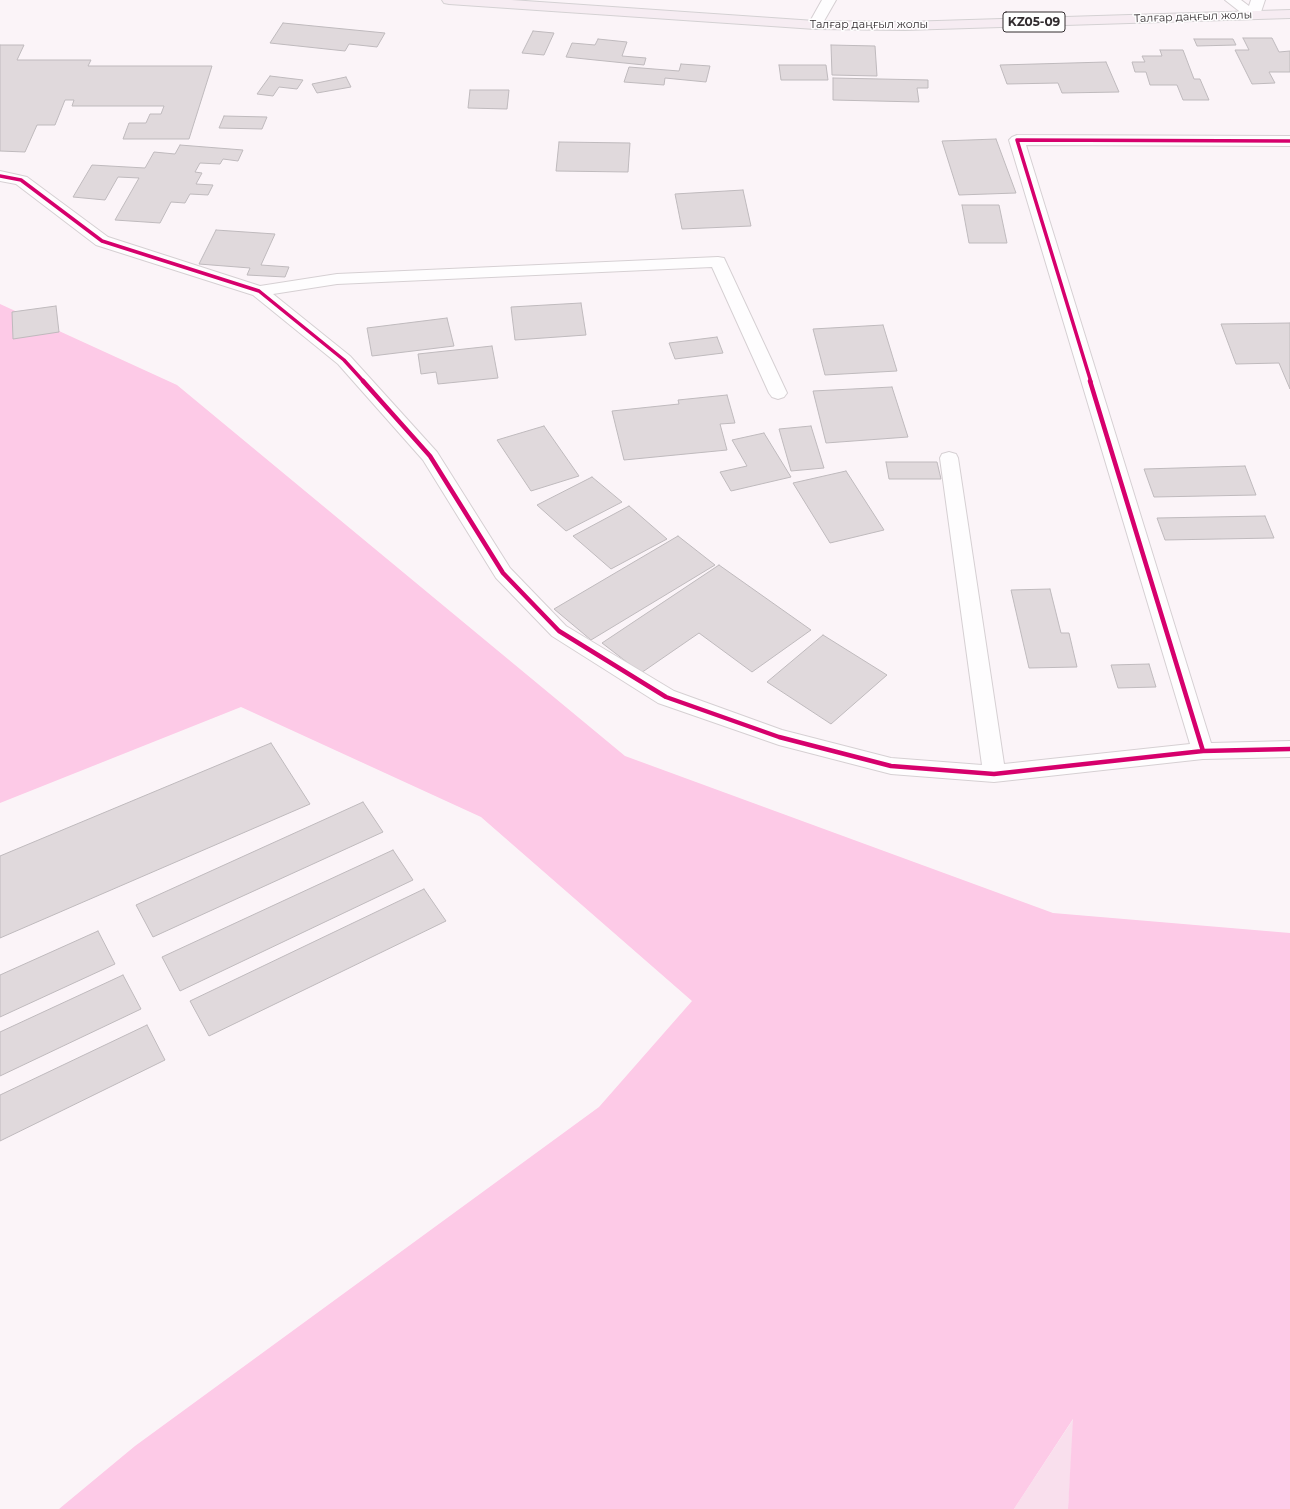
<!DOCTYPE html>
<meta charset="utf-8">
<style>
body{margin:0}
canvas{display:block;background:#fbf4f8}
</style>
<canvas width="1290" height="1509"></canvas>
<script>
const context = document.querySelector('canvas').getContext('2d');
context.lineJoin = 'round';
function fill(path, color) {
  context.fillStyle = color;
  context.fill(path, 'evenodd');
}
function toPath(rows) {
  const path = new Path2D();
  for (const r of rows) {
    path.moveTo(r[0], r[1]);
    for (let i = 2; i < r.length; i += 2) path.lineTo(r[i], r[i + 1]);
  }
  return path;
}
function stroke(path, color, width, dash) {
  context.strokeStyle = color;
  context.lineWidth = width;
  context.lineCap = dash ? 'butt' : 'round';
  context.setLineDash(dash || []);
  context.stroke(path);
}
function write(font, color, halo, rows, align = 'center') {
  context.font = font + ' Montserrat,sans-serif';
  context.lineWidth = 3;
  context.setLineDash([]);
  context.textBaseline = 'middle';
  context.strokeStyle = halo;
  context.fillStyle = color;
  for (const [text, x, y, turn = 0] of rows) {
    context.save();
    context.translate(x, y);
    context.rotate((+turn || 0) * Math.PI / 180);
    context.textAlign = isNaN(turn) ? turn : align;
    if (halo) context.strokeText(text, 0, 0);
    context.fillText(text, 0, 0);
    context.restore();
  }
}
fill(toPath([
 [1074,1418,1068,1509,1014,1509]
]), '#f9dfed');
fill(toPath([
 [0,304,177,385,625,756,1053,913,1290,933,1290,1509,1068,1509,1073,1419,1014,1509,59,1509,135,1446,599,1107,692,1001,481,817,241,707,0,803]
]), '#fdcae7');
const building = toPath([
 [283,23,385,33,377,47,349,44,345,51,270,43,283,23],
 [533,31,554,33,544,55,522,53,533,31],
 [1243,38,1272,38,1279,52,1290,51,1290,72,1269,72,1275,83,1252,84,1235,50,1249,50,1243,38],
 [598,39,627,42,622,56,646,58,644,65,566,57,572,43,595,45,598,39],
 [1194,39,1233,39,1236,45,1197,46,1194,39],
 [0,45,24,45,17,60,91,60,88,66,212,66,189,139,123,139,129,123,146,123,150,114,161,114,164,106,72,106,74,100,65,100,55,125,37,125,25,152,0,151,0,45],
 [831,45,875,46,877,76,832,75,831,45],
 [1160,50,1183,50,1194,79,1200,79,1209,100,1183,100,1177,85,1150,85,1146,72,1135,72,1132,62,1145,62,1142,56,1162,56,1160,50],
 [1106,62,1119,92,1062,93,1058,83,1007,84,1000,65,1106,62],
 [681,64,710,66,706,82,665,78,664,85,624,82,629,67,679,71,681,64],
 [779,65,826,65,828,80,781,80,779,65],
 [270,76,303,80,297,89,279,87,273,96,257,94,270,76],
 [346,77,351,87,317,93,312,84,346,77],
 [833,78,928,80,928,88,917,88,919,102,833,100,833,78],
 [470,90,509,90,507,109,468,108,470,90],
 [224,116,267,117,262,129,219,128,224,116],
 [996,139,1016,193,959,195,942,141,996,139],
 [559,142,630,143,628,172,556,171,559,142],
 [180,145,243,150,238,161,223,159,220,164,200,163,195,172,202,173,196,184,213,185,208,195,190,194,185,203,171,202,160,223,115,220,139,178,118,177,105,200,73,197,92,165,145,168,154,152,175,154,180,145],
 [743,190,751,226,682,229,675,194,743,190],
 [962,205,999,205,1007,243,969,243,962,205],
 [216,230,275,234,261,265,289,267,285,277,247,275,250,268,199,264,216,230],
 [581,303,586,335,515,340,511,307,581,303],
 [56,306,59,332,13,339,12,312,56,306],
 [447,318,454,346,372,356,367,328,447,318],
 [1290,323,1290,389,1279,363,1236,364,1221,324,1290,323],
 [883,325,897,371,825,375,813,329,883,325],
 [717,337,723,353,675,359,669,343,717,337],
 [492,346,498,378,438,384,436,372,421,374,418,354,492,346],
 [892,387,908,437,826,443,813,391,892,387],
 [727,395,735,423,720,424,727,450,624,460,612,411,679,404,678,400,727,395],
 [544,426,579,476,531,491,497,440,544,426],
 [811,426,824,468,791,471,779,429,811,426],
 [764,433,791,477,731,491,720,472,747,466,732,440,764,433],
 [886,462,937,462,941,479,889,479,886,462],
 [1245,466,1256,495,1154,497,1144,469,1245,466],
 [846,471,884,530,830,543,793,483,846,471],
 [592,477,622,502,566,531,537,505,592,477],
 [629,506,667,539,611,569,573,536,629,506],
 [1265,516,1274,538,1165,540,1157,518,1265,516],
 [678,536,715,565,591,640,554,609,678,536],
 [719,565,811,630,752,672,699,633,641,673,602,643,719,565],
 [1050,589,1061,633,1069,633,1077,667,1029,668,1011,590,1050,589],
 [823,635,887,675,831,724,767,682,823,635],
 [1149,664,1156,687,1118,688,1111,665,1149,664],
 [271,743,310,804,0,938,0,856,271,743],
 [363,802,383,832,153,937,136,905,363,802],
 [393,850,413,880,180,991,162,957,393,850],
 [424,889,446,921,209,1036,190,1001,424,889],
 [98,931,115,964,0,1017,0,975,98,931],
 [123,975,141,1009,0,1076,0,1032,123,975],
 [147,1025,165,1060,0,1141,0,1095,147,1025]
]);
fill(building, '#e0d9dc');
stroke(building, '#bfbabd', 1);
const minor = toPath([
 [822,0,836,0,820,28,810,28,808,25,822,0],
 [1225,0,1241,0,1249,6,1251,0,1265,0,1260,15,1258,18,1253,19,1248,18,1225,0],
 [1017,135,1290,136,1290,146,1026,145,1211,743,1290,741,1290,757,1203,759,994,782,891,774,779,745,658,703,552,636,496,578,423,460,338,364,253,295,96,245,16,184,0,181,0,171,27,177,108,237,260,286,337,274,718,257,724,258,787,393,784,397,778,399,772,397,769,393,712,267,337,284,273,294,350,356,437,452,510,568,566,626,674,691,782,730,891,758,982,765,940,458,942,454,949,452,956,454,958,458,1004,764,1190,744,1009,140,1012,137,1017,135]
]);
const primary = toPath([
 [442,0,511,0,815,21,905,22,1290,10,1290,18,905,30,815,29,449,4,444,3,442,0]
]);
stroke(minor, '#d6d0d3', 2);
stroke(primary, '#d4d1d3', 2);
fill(minor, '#fefdfe');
fill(primary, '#f6ecf2');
stroke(toPath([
 [0,176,21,180,102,241,259,291,344,360,364,382],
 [1091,382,1017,140,1290,141]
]), '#d6006c', 3.5);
stroke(toPath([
 [363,381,430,456,503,573,559,631,666,697,779,737,891,766,994,774,1203,751,1290,749],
 [1090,381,1203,751]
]), '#d6006c', 4.5);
write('11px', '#322c2f', '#fff', [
 ["Талғар даңғыл жолы",1193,17,-2],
 ["Талғар даңғыл жолы",869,25]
]);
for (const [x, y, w] of [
 [1034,22,62]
]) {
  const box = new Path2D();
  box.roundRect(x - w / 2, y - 10, w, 20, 3);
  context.fillStyle = '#fff';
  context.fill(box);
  stroke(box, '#322c2f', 1);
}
write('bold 12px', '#322c2f', null, [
 ["KZ05-09",1034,22]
]);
</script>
